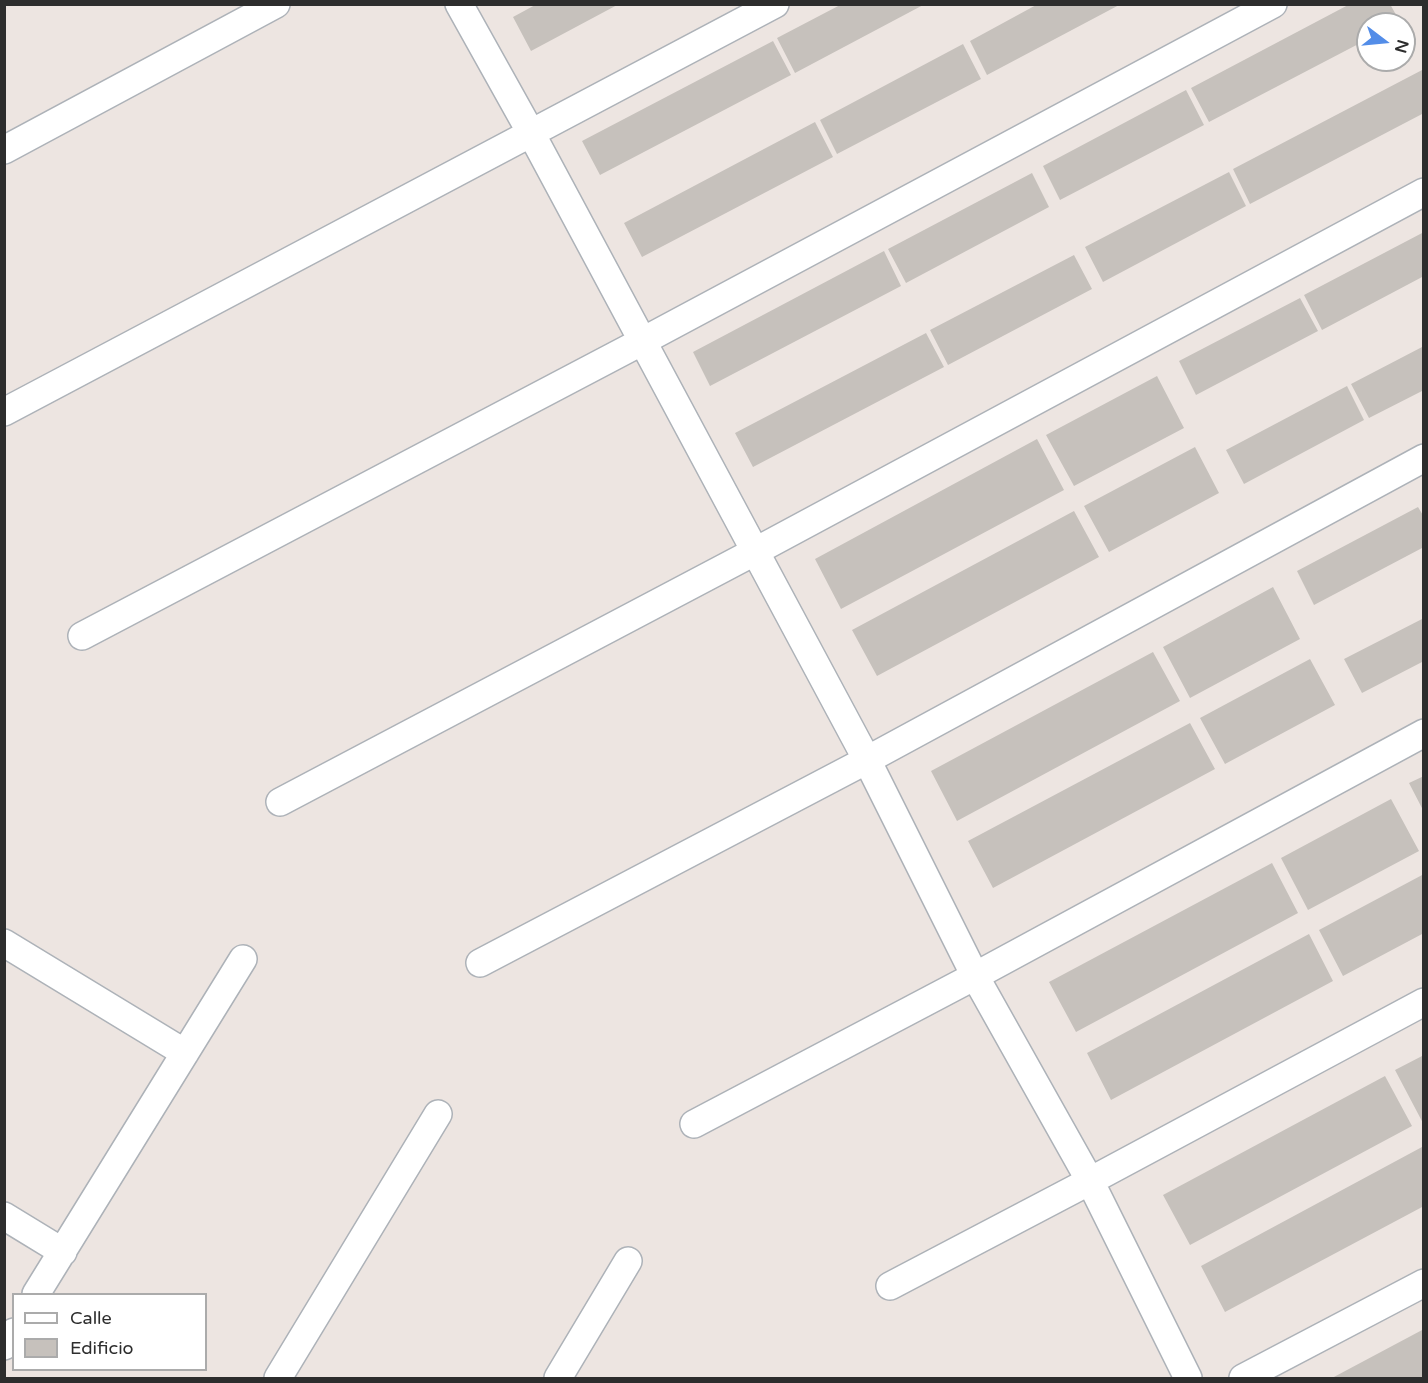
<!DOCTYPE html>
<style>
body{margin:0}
#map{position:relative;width:1428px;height:1383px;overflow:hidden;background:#ede5e1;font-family:"Varela Round",sans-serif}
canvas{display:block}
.frame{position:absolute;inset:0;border:6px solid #2d2d2d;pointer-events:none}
.legend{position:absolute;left:12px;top:1293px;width:195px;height:78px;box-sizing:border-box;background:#fff;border:2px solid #ababab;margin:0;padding:8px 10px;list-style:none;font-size:18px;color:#2d2d2d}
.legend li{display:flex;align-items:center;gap:12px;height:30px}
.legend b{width:30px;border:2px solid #ababab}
.north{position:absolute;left:1356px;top:12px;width:60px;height:60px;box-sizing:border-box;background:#fff;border:2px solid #ababab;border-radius:50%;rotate:106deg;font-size:16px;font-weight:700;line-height:24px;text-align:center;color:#2d2d2d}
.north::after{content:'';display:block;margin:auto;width:21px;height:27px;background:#538de8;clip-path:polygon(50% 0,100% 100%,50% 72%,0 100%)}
</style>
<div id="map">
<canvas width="1428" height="1383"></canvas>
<div class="frame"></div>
<ul class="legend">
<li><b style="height:8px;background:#fff"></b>Calle</li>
<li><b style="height:16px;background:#c6c1bc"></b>Edificio</li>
</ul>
<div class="north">N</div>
</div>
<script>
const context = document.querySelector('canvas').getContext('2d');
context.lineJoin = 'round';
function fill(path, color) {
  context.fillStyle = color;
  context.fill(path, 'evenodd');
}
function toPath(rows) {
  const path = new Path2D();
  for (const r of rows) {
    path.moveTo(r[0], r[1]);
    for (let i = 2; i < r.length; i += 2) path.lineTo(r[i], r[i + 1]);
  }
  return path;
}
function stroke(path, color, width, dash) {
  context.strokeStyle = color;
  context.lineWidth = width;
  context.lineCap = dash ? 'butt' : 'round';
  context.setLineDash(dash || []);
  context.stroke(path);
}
fill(toPath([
 [537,4,619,4,531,51,513,17],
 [842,4,925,4,795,73,777,38],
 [1038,4,1121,4,987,75,970,41],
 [1350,4,1390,4,1400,22,1396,24,1368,24,1368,39,1209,122,1191,88],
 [773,41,791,75,600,175,582,141],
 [963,44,981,79,837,154,820,120],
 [1424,69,1424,113,1250,204,1233,169],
 [1186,90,1204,125,1060,200,1043,166],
 [815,122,833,157,642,257,624,223],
 [1229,172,1246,206,1103,282,1085,247],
 [1032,173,1049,207,906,283,888,249],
 [1424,232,1424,276,1322,330,1304,295],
 [884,251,901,286,710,386,693,352],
 [1074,255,1092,289,948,365,930,330],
 [1300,298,1318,331,1196,395,1179,361],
 [926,333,944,367,753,467,735,433],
 [1424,346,1424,390,1369,418,1351,384],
 [1157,376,1184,428,1074,486,1046,435],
 [1347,386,1364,420,1244,484,1226,450],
 [1037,439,1064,490,841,609,815,559],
 [1195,447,1219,493,1109,552,1084,506],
 [1418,507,1424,517,1424,547,1314,605,1297,571],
 [1074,511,1099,557,877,676,852,630],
 [1273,587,1300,639,1190,698,1163,647],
 [1424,618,1424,661,1362,693,1344,659],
 [1153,652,1180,701,957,821,931,771],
 [1310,659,1335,705,1225,764,1200,718],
 [1190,723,1215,769,993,888,968,841],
 [1424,776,1424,812,1409,783],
 [1391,799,1419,851,1308,910,1281,858],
 [1272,863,1298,913,1076,1032,1049,982],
 [1424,874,1424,933,1343,976,1319,930],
 [1309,934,1333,981,1111,1100,1087,1053],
 [1424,1055,1424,1125,1395,1070],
 [1385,1076,1412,1126,1190,1245,1163,1195],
 [1422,1147,1424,1206,1225,1312,1201,1266],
 [1424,1329,1424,1378,1332,1378]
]), '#c6c1bc');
const minor = toPath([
 [459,4,531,133,867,760,975,976,1090,1181,1188,1378],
 [4,150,276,4],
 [4,412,775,4],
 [82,636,641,342,1273,4],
 [280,802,754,552,1424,192],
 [4,943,185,1053],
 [480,963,867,760,1424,458],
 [694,1124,975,976,1424,733],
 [4,1216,63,1252],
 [890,1286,1090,1181,1424,1002],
 [36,1294,243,959],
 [4,1346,14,1332],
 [278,1378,438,1114],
 [558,1378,628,1261],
 [1243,1378,1424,1283]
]);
stroke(minor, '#adb2b8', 30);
stroke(minor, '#fff', 27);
</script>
